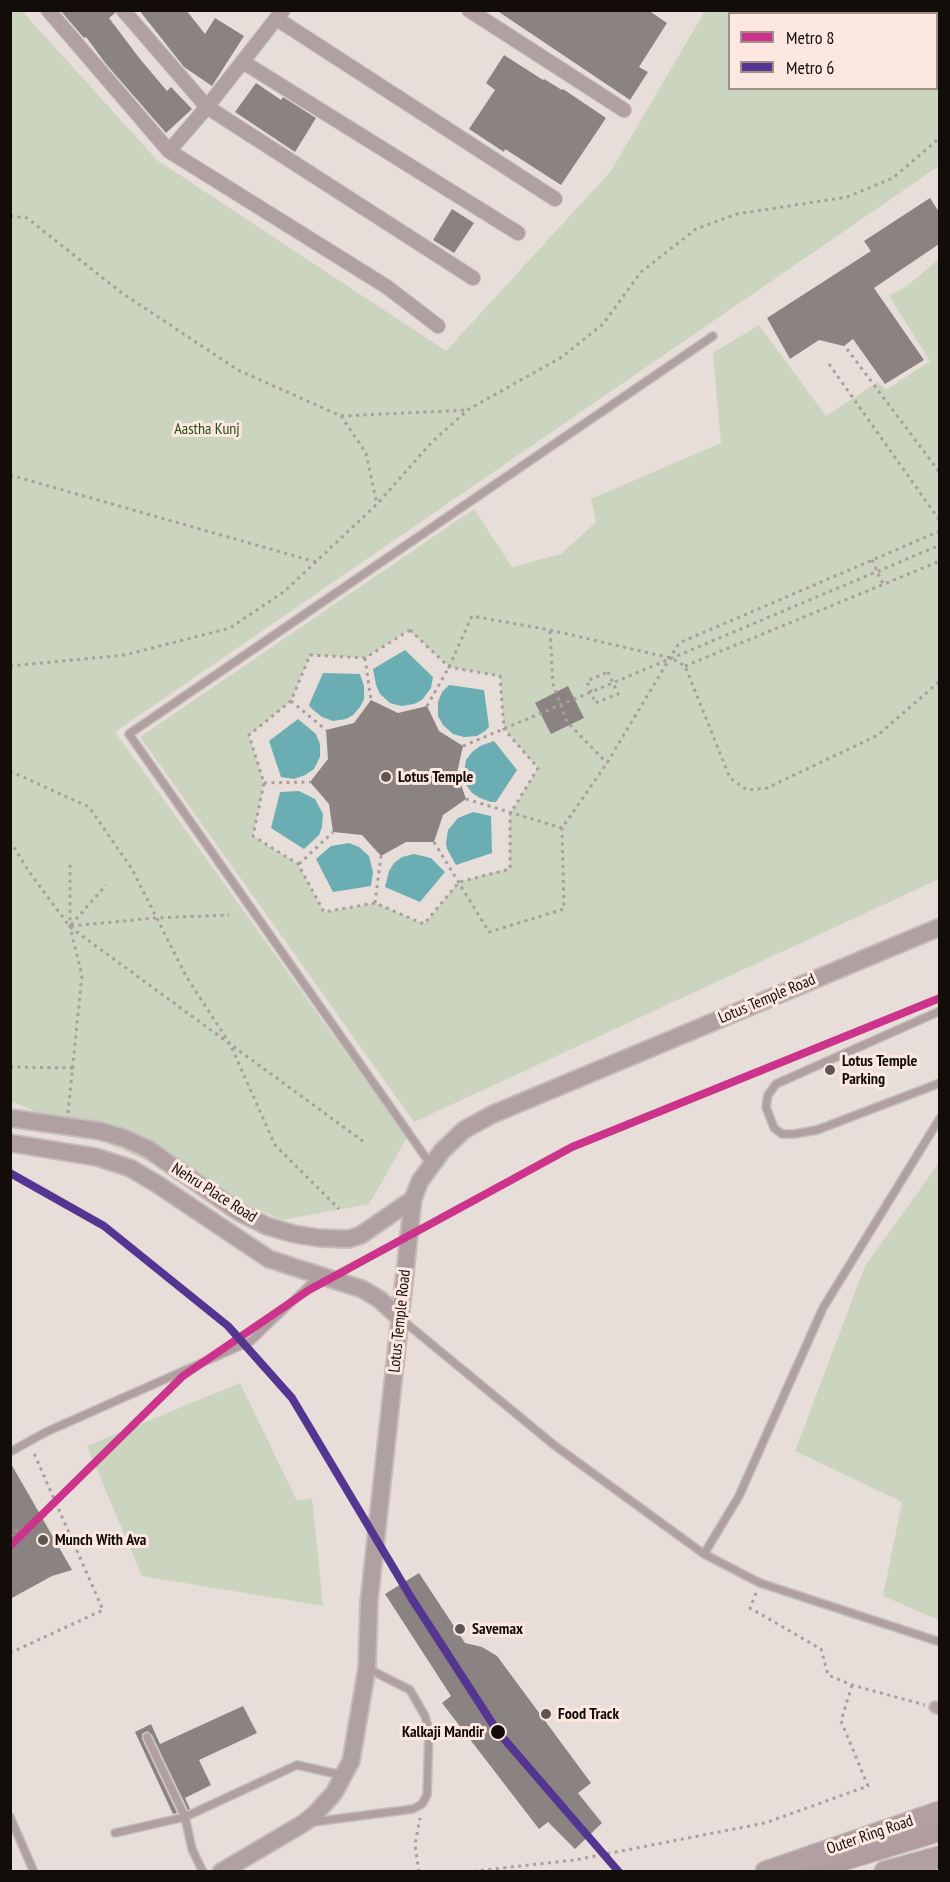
<!DOCTYPE html>
<style>
body{margin:0}
#map{position:relative;width:950px;height:1882px;overflow:hidden;background:#e8ded9;font-family:"PT Sans Narrow",sans-serif}
canvas{display:block}
.frame{position:absolute;inset:0;border:12px solid #130d0a;pointer-events:none}
.legend{position:absolute;left:728px;top:12px;width:210px;height:78px;box-sizing:border-box;background:#fce8e0;border:2px solid #9f908a;margin:0;padding:8px 10px;list-style:none;font-size:18px;color:#130d0a}
.legend li{display:flex;align-items:center;gap:12px;height:30px}
.legend b{width:30px;border:2px solid #9f908a}
</style>
<div id="map">
<canvas width="950" height="1882"></canvas>
<div class="frame"></div>
<ul class="legend">
<li><b style="height:8px;background:#cc338b"></b>Metro 8</li>
<li><b style="height:8px;background:#553592"></b>Metro 6</li>
</ul>
</div>
<script>
const context = document.querySelector('canvas').getContext('2d');
context.lineJoin = 'round';
function fill(path, color) {
  context.fillStyle = color;
  context.fill(path, 'evenodd');
}
function toPath(rows) {
  const path = new Path2D();
  for (const r of rows) {
    path.moveTo(r[0], r[1]);
    for (let i = 2; i < r.length; i += 2) path.lineTo(r[i], r[i + 1]);
  }
  return path;
}
function stroke(path, color, width, dash) {
  context.strokeStyle = color;
  context.lineWidth = width;
  context.lineCap = dash ? 'butt' : 'round';
  context.setLineDash(dash || []);
  context.stroke(path);
}
function write(font, color, halo, rows, align = 'center') {
  context.font = font + ' "PT Sans Narrow",sans-serif';
  context.lineWidth = 6;
  context.setLineDash([]);
  context.textBaseline = 'middle';
  context.strokeStyle = halo;
  context.fillStyle = color;
  for (const [text, x, y, turn = 0] of rows) {
    context.save();
    context.translate(x, y);
    context.rotate((+turn || 0) * Math.PI / 180);
    context.textAlign = isNaN(turn) ? turn : align;
    if (halo) context.strokeText(text, 0, 0);
    context.fillText(text, 0, 0);
    context.restore();
  }
}
fill(toPath([
 [11,11,22,11,157,160,446,351,611,171,705,11,939,11,939,166,115,732,407,1138,369,1204,282,1220,11,1101],
 [730,14,936,14,936,88,730,88],
 [939,259,939,879,414,1122,140,737,474,509,512,567,561,554,596,522,591,499,721,443,713,353,759,325,826,416,878,382,886,390,930,361,889,296,908,285],
 [409,630,449,667,500,676,504,729,538,768,510,814,510,868,459,882,424,924,375,903,324,912,298,864,253,836,264,783,249,735,291,701,310,655,365,658],
 [939,1163,939,1620,883,1596,902,1502,795,1451,865,1266],
 [240,1383,297,1501,312,1498,323,1606,142,1576,87,1446]
]), '#cad4be');
fill(toPath([
 [405,650,433,677,431,688,422,700,414,704,401,706,390,703,380,694,376,685,373,669],
 [323,673,360,674,364,686,364,699,360,707,353,715,346,719,333,721,322,717,312,709,309,705],
 [449,685,484,690,489,727,485,731,477,736,464,737,453,734,443,725,438,716,438,702,442,692],
 [298,719,316,734,320,744,320,757,314,769,305,775,294,779,281,777,269,741],
 [494,741,517,770,496,802,491,802,480,798,472,793,467,786,464,774,466,760,472,752,480,746],
 [299,791,315,799,323,814,322,827,319,835,304,849,271,828,280,792],
 [473,812,491,816,492,853,456,865,447,849,446,843,448,830,458,818],
 [349,843,359,847,369,856,373,872,371,886,333,892,316,859,331,846],
 [414,854,431,858,445,872,420,902,385,887,389,871,394,863,402,857]
]), '#6aadb3');
fill(toPath([
 [60,10,114,10,115,13,109,18,140,59,167,91,171,87,192,109,166,133,106,64,86,37,84,38],
 [139,10,186,10,205,34,215,18,244,36,212,86,184,67],
 [496,10,648,10,667,23,639,67,648,72,630,100],
 [504,55,543,80,544,79,562,90,563,89,606,118,561,185,505,149,504,152,469,129,495,90,486,83],
 [256,83,281,100,283,97,316,118,295,152,235,112],
 [930,198,939,212,939,244,874,288,924,360,885,384,853,339,844,346,819,340,790,359,767,318,871,251,864,241],
 [452,209,474,223,454,253,433,240],
 [568,686,584,718,551,734,535,703],
 [371,700,398,713,427,706,439,731,463,746,457,773,466,799,443,815,434,842,406,842,381,856,362,835,333,832,329,804,310,782,328,759,326,730,354,723],
 [10,1462,72,1570,52,1576,10,1599],
 [419,1573,465,1643,482,1647,497,1656,591,1783,578,1793,602,1823,575,1849,548,1822,539,1829,442,1703,451,1696,385,1594],
 [243,1706,257,1733,199,1760,211,1785,185,1798,190,1809,188,1810,152,1735,147,1731,142,1734,142,1739,177,1813,173,1814,135,1732,151,1724,160,1744]
]), '#8a8381');
const service = toPath([
 [940,1011,776,1084,768,1095,766,1107,774,1128,782,1134,794,1134,817,1130,940,1083],
 [431,1165,129,734,713,336],
 [401,1319,554,1445,704,1554,760,1583,940,1642],
 [10,1452,46,1432,251,1341,318,1277],
 [704,1554,739,1496,823,1308,940,1118],
 [147,1737,185,1817,192,1849,203,1872],
 [10,1817,34,1872],
 [313,1822,413,1809,422,1804,427,1795,429,1731,425,1716,410,1690,367,1668],
 [115,1833,185,1817,297,1765,341,1775]
]);
const pedestrian = toPath([
 [935,1707,940,1709]
]);
const minor = toPath([
 [48,10,169,151,387,287,438,326],
 [123,10,207,107,473,278],
 [469,10,624,110],
 [277,19,555,199],
 [243,62,518,233],
 [169,151,207,107,283,10]
]);
const tertiary = toPath([
 [10,1118,100,1131,124,1138,148,1149,239,1212,267,1226,294,1234,319,1238,349,1239,361,1235,413,1199],
 [10,1143,96,1157,130,1168,157,1184,269,1259,362,1289,379,1299,401,1319],
 [221,1872,304,1823,315,1814,334,1793,351,1761,367,1668,369,1602,413,1199,420,1181,442,1151,464,1130,491,1115,940,927]
]);
const secondary = toPath([
 [805,1872,940,1831]
]);
const primary = toPath([
 [766,1872,940,1812],
 [885,1872,940,1857]
]);
stroke(service, '#c4bdba', 10);
stroke(pedestrian, '#c4bdba', 14);
stroke(minor, '#c4bdba', 16);
stroke(tertiary, '#c4bdba', 20);
stroke(secondary, '#c4bdba', 22);
stroke(primary, '#c4bdba', 24);
stroke(toPath([
 [923,10,925,14],
 [936,30,940,33],
 [10,216,27,218,122,293,238,370,341,416,366,453,377,504],
 [847,349,940,473],
 [829,364,940,521],
 [341,416,468,410],
 [10,475,316,562],
 [872,560,883,584],
 [410,630,449,667,500,676,504,729,538,768,510,814,510,869,459,882,424,924,375,903,324,912,298,864,253,836,264,783,249,735,291,701,310,655,365,658,410,630],
 [550,631,553,684,567,722,607,763],
 [365,658,371,700],
 [10,666,125,655,230,628,285,591,377,504,432,442,469,409,562,357,603,324,641,272,696,229,737,214,847,197,893,178,935,142,940,134],
 [685,666,940,561],
 [608,672,618,694,595,703,587,681,608,672],
 [291,701,326,730],
 [427,706,449,667,472,616,550,630,671,658,685,666,730,778,747,790,767,788,878,735,940,681],
 [463,746,940,545],
 [10,771,89,807,132,869,186,976,230,1044,275,1145,339,1209],
 [264,783,310,782],
 [466,799,562,828,607,763,679,643,940,531],
 [10,841,30,873,70,927,364,1142],
 [434,842,489,932,564,909,562,828],
 [299,864,333,832],
 [375,903,381,856],
 [71,925,106,885],
 [71,926,155,918,229,915],
 [10,1067,74,1068],
 [68,1113,82,975,70,927,70,863],
 [10,1531,14,1527],
 [10,1536,17,1530],
 [10,1542,20,1533],
 [756,1593,750,1608,821,1649,828,1675,852,1685,925,1705],
 [10,1653,103,1610,33,1451],
 [419,1872,415,1845,420,1818],
 [466,1872,575,1860,765,1823,868,1786,841,1721,852,1685]
]), '#aa9d9d', 3, [3, 4.5]);
stroke(service, '#b1a0a2', 7);
stroke(pedestrian, '#b1a0a2', 10);
stroke(minor, '#b1a0a2', 14);
stroke(tertiary, '#b1a0a2', 16);
stroke(secondary, '#b19d9f', 20);
stroke(primary, '#b29fa2', 21);
stroke(toPath([
 [10,1546,183,1376,309,1290,572,1147,940,998]
]), '#cc338b', 8);
stroke(toPath([
 [10,1173,104,1226,228,1326,292,1398,412,1599,498,1732,619,1872]
]), '#553592', 8);
for (const [x, y, r, color] of [
 [386,777,6,"#5e5652"],
 [830,1070,6,"#5e5652"],
 [43,1540,6,"#5e5652"],
 [460,1629,6,"#5e5652"],
 [546,1714,6,"#5e5652"],
 [498,1732,8,"#130d0a"]
]) {
  const dot = new Path2D();
  dot.arc(x, y, r, 0, 2 * Math.PI);
  context.fillStyle = color;
  context.fill(dot);
  stroke(dot, '#fce8e0', 2);
}
write('16px', '#264e15', '#fce8e0', [
 ["Aastha Kunj",207,429]
]);
write('bold 16px', '#130d0a', '#fce8e0', [
 ["Lotus Temple",398,777],
 ["Lotus Temple",842,1061],
 ["Parking",842,1079],
 ["Munch With Ava",55,1540],
 ["Savemax",472,1629],
 ["Food Track",558,1714]
], 'left');
write('16px', '#130d0a', '#fce8e0', [
 ["Lotus Temple Road",767,999,-23],
 ["Nehru Place Road",214,1193,32],
 ["Lotus Temple Road",400,1321,-84],
 ["Outer Ring Road",870,1835,-19]
]);
write('bold 16px', '#130d0a', '#fce8e0', [
 ["Kalkaji Mandir",484,1732]
], 'right');
</script>
